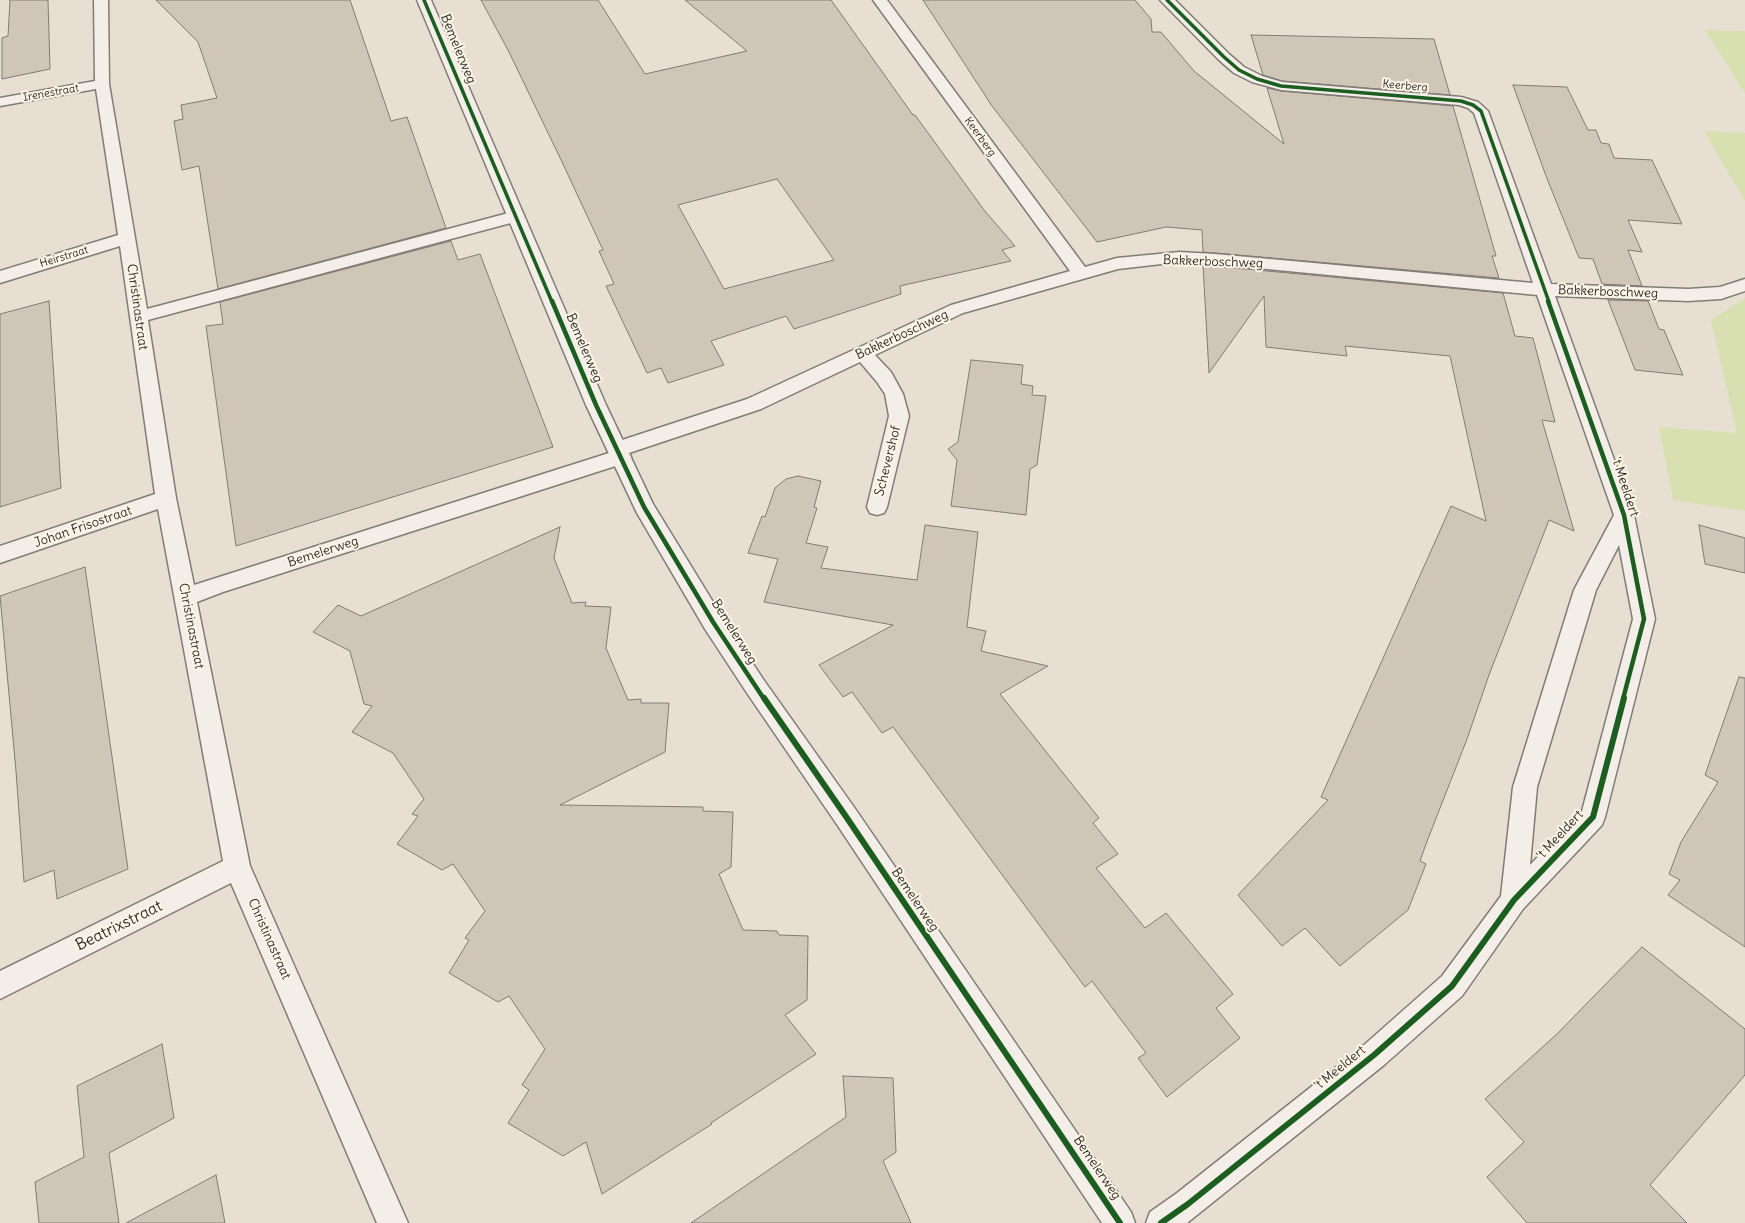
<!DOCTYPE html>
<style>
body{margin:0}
canvas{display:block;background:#e7dfd2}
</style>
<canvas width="1745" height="1223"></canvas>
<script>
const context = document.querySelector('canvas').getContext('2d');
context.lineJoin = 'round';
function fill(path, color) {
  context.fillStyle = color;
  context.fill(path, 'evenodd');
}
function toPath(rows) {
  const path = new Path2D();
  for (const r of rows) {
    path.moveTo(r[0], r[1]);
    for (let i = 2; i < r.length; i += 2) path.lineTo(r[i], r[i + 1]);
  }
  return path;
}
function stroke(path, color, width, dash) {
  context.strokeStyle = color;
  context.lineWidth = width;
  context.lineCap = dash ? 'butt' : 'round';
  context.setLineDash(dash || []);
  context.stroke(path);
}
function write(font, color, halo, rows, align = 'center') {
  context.font = font + ' Delius,sans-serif';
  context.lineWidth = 4;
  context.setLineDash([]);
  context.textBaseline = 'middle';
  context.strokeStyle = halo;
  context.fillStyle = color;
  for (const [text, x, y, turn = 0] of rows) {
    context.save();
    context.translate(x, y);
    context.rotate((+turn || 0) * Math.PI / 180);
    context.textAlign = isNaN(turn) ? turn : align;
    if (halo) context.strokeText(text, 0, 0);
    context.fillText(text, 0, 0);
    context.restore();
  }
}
fill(toPath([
 [1705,30,1745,31,1745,93],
 [1704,131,1745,133,1745,201],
 [1745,298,1745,511,1673,500,1659,427,1737,433,1711,320]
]), '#d8e0b1');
const building = toPath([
 [10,0,48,0,50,69,2,79,2,38,8,36,10,0],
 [156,0,350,0,391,121,407,117,446,228,218,289,199,166,182,170,174,121,183,119,181,105,217,98,198,42,156,0],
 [481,0,598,0,645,74,747,51,685,0,831,0,913,115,915,115,984,210,1015,246,1002,250,1011,261,900,286,901,294,794,329,786,316,711,341,724,365,668,383,661,368,647,373,606,286,614,284,599,251,603,250,563,164,509,52,481,0],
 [777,179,834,260,724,289,678,205,777,179],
 [923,0,1135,0,1151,19,1152,32,1161,32,1194,71,1284,144,1267,88,1281,91,1453,106,1496,256,1492,256,1499,278,1203,252,1202,230,1166,227,1097,242,992,106,923,0],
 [1251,35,1434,39,1450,95,1282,81,1263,75,1251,35],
 [1513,85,1567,87,1588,130,1596,130,1601,143,1609,144,1614,158,1652,160,1682,224,1628,220,1642,252,1628,250,1642,286,1602,284,1593,259,1579,258,1546,176,1513,85],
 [451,241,458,260,480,254,553,447,236,546,206,326,223,324,220,302,451,241],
 [1203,265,1503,293,1515,336,1533,338,1555,422,1542,420,1574,531,1549,520,1489,675,1467,739,1426,844,1420,861,1426,864,1408,910,1340,966,1305,928,1282,946,1238,895,1328,800,1321,797,1451,506,1486,521,1450,356,1345,346,1347,356,1266,347,1264,296,1209,373,1203,265],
 [1608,300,1648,301,1659,329,1664,330,1683,375,1635,370,1608,300],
 [49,301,61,488,0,507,0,314,49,301],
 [971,360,1023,365,1021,384,1033,386,1032,395,1046,396,1037,465,1030,469,1026,515,951,506,957,460,948,449,958,442,971,360],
 [798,476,821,481,814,507,817,508,806,543,828,547,821,568,917,580,925,525,978,532,967,627,986,631,981,651,1048,666,1000,694,1099,818,1093,823,1118,854,1096,868,1145,928,1166,913,1233,994,1216,1008,1240,1038,1167,1097,1138,1058,1146,1053,1092,981,1085,987,893,727,882,733,852,692,843,697,819,665,893,625,764,602,778,559,748,553,762,516,765,517,775,488,786,479,798,476],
 [1699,525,1745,538,1745,573,1705,564,1699,525],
 [560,527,554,558,572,603,586,602,585,606,611,607,606,648,628,700,641,699,641,703,669,703,665,752,560,805,703,807,703,811,733,812,731,867,719,874,743,930,777,931,779,935,808,936,807,1000,785,1015,816,1054,711,1123,712,1124,602,1194,586,1142,563,1156,508,1123,529,1090,522,1085,545,1049,509,996,498,1002,449,973,469,940,465,938,485,911,453,864,442,870,397,844,418,816,412,814,424,799,393,753,352,732,372,706,364,704,350,651,313,632,338,605,361,616,560,527],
 [85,567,128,869,57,899,54,870,24,882,16,771,0,596,85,567],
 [1739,677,1745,678,1745,947,1668,895,1680,880,1669,874,1681,842,1718,782,1705,775,1739,677],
 [1642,947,1745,1029,1745,1075,1650,1185,1687,1223,1527,1223,1487,1177,1524,1142,1485,1099,1557,1034,1642,947],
 [162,1044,174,1118,109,1153,119,1223,39,1223,35,1182,84,1157,77,1086,162,1044],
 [843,1076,893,1078,896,1152,883,1161,911,1223,691,1223,846,1117,843,1076],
 [216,1175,225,1223,126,1223,216,1175]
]);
fill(building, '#cfc6b8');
stroke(building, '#807c76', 1);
const minor = toPath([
 [94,0,108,0,109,84,147,309,516,211,522,212,524,216,522,220,148,320,176,498,194,585,609,453,607,449,610,444,747,399,951,305,1070,271,873,0,887,0,1085,267,1117,258,1179,252,1215,254,1533,283,1474,113,1468,108,1459,105,1281,90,1252,82,1234,73,1219,60,1160,0,1175,0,1229,54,1244,67,1262,76,1282,82,1461,97,1478,102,1488,111,1551,284,1688,289,1720,287,1745,279,1745,291,1721,299,1688,301,1555,296,1634,515,1655,619,1605,817,1602,825,1523,909,1462,996,1384,1065,1187,1223,1146,1223,1150,1212,1177,1193,1364,1045,1442,976,1501,896,1513,787,1574,590,1614,515,1537,295,1215,264,1179,262,1118,269,963,313,875,355,891,372,903,394,909,416,887,507,884,513,877,515,870,513,867,507,889,416,885,394,877,382,860,362,761,409,629,453,631,457,628,462,223,592,197,602,250,866,408,1223,377,1223,231,883,0,999,0,971,223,861,158,509,0,563,0,546,155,494,120,246,0,283,0,271,118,235,96,89,0,106,0,98,95,81,94,0],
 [1619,545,1633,619,1582,811,1530,865,1537,787,1596,590,1619,545]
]);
const tertiary = toPath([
 [417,0,431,0,606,405,653,504,721,615,763,679,856,810,1131,1212,1135,1223,1102,1223,838,826,747,693,705,629,637,513,586,405,417,0]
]);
stroke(minor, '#807c76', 3);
stroke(tertiary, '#807c76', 3);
fill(minor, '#f3efe8');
fill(tertiary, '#f3efe8');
stroke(toPath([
 [424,0,552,302],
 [1167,0,1224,57,1239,70,1257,79,1281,86,1461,101,1473,105,1481,111,1549,302]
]), '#1b5e20', 3.5);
stroke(toPath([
 [552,301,596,405,644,507,713,622,764,699],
 [1548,301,1624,515,1644,619,1623,699]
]), '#1b5e20', 4.5);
stroke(toPath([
 [764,698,847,818,1120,1223],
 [1161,1223,1188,1204,1374,1055,1452,986,1514,900,1593,817,1624,698]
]), '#1b5e20', 6);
write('11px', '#2b2b2b', '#fcf5e5', [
 ["Keerberg",1405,86,5],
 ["Irenestraat",51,93,-10],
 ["Keerberg",980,137,54],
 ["Heirstraat",64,257,-17]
]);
write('13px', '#2b2b2b', '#fcf5e5', [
 ["Bemelerweg",458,49,68],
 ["Bakkerboschweg",1213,262,2],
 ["Bakkerboschweg",1608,292,2],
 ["Christinastraat",137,307,82],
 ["Bakkerboschweg",902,335,-25],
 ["Bemelerweg",584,348,67],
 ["Schevershof",888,461,-76],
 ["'t Meeldert",1625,487,72],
 ["Johan Frisostraat",83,527,-19],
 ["Bemelerweg",323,552,-18],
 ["Christinastraat",191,626,79],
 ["Bemelerweg",734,632,58],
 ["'t Meeldert",1560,835,-47],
 ["Bemelerweg",915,900,56],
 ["Christinastraat",269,939,66],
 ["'t Meeldert",1340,1068,-39],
 ["Bemelerweg",1097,1168,56]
]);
write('16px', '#2b2b2b', '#fcf5e5', [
 ["Beatrixstraat",119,926,-26]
]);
</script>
